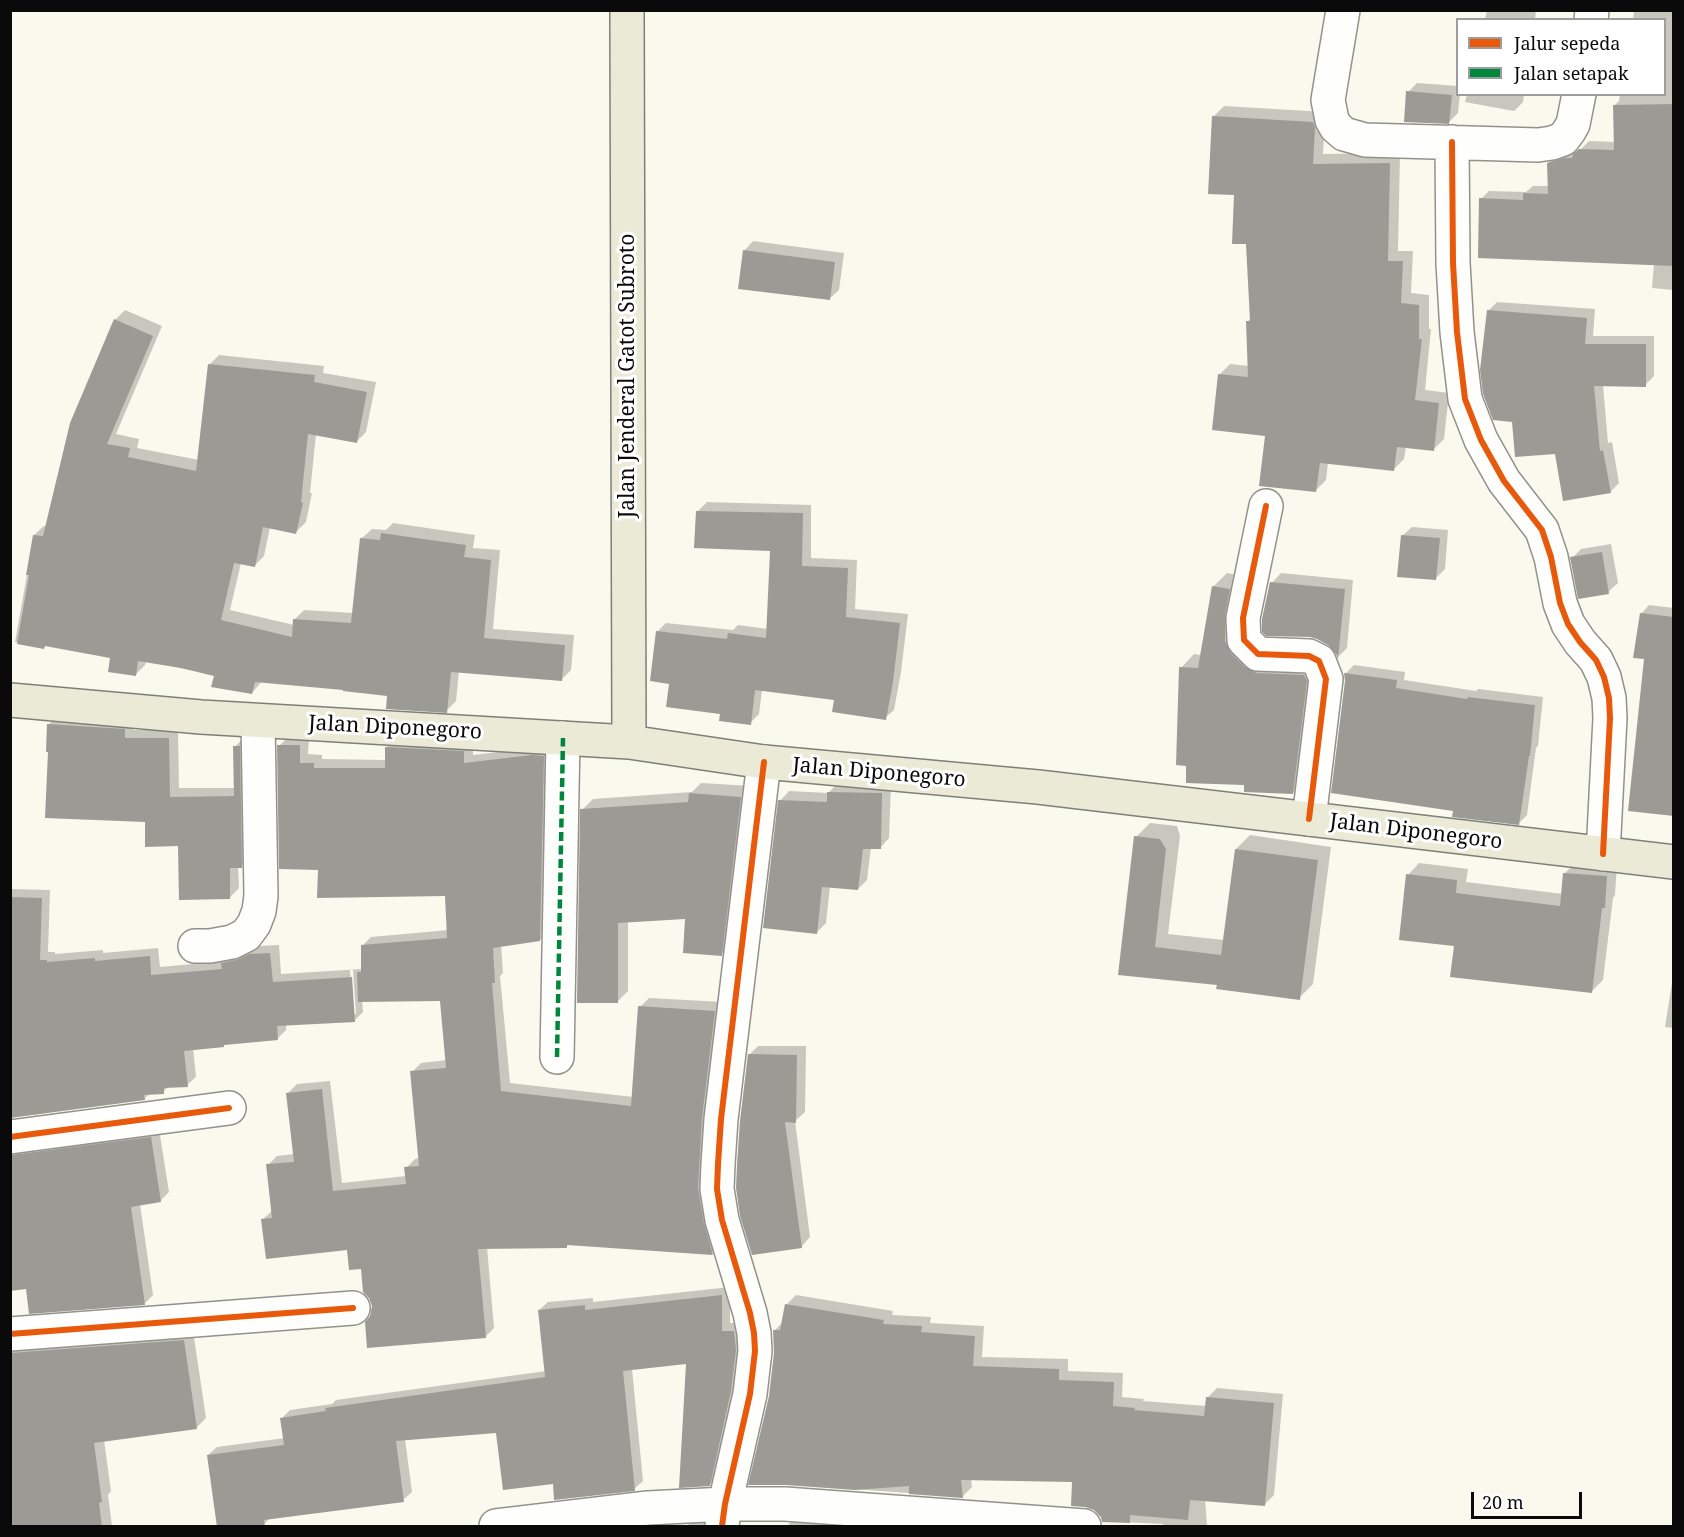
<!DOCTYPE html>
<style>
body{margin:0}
#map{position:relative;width:1684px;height:1537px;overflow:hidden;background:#f9f9ed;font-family:"Noto Serif",serif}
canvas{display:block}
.frame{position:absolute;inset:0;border:12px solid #0a0a0a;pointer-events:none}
.legend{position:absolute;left:1456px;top:18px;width:210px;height:78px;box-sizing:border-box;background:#fff;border:2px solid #9d9d9d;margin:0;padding:8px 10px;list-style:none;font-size:18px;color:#0a0a0a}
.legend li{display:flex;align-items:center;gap:12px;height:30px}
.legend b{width:30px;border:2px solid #9d9d9d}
.scale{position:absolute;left:1471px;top:1492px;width:111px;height:27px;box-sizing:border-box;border:3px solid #0a0a0a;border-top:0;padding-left:8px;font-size:18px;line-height:21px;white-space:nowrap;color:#0a0a0a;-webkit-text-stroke:4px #fff;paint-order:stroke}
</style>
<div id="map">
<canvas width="1684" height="1537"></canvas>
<div class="frame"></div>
<ul class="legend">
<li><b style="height:8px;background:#e8590c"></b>Jalur sepeda</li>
<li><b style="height:8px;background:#00873e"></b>Jalan setapak</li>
</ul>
<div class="scale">20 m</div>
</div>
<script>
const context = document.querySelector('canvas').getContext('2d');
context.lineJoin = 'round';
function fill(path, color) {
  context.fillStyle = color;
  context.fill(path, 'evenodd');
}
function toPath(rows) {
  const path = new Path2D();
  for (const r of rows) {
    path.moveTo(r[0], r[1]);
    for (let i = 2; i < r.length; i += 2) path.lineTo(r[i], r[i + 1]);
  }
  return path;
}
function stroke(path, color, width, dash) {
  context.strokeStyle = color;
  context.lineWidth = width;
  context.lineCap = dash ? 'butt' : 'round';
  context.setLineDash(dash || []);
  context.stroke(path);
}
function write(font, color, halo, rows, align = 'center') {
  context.font = font + ' "Noto Serif",serif';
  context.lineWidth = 6;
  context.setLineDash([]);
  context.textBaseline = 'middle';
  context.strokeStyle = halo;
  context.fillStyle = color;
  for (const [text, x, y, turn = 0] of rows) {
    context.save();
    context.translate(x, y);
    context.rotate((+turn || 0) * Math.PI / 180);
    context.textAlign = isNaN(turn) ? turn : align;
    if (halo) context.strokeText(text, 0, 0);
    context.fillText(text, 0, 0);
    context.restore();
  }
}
fill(toPath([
 [1487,10,1536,10,1535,20,1485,20],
 [1634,10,1674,10,1674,290,1652,288,1654,264,1481,199,1489,191,1526,192,1533,186,1549,186,1548,163,1557,155,1579,151,1589,141,1616,142,1615,105,1619,101,1620,94,1664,94,1664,20,1633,20],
 [1417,83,1458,86,1458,94,1460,94,1458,113,1449,122,1408,92],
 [1467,94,1524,94,1523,102,1514,111,1465,102],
 [1224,106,1324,112,1325,116,1323,154,1400,153,1398,251,1413,251,1411,293,1429,295,1429,329,1431,329,1425,390,1449,393,1444,439,1433,450,1406,447,1404,459,1394,469,1328,463,1326,480,1316,490,1267,435,1220,374,1230,364,1249,366,1247,322,1251,318,1248,243,1236,194,1213,117],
 [753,241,844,253,839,290,829,299,744,251],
 [1497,302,1595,309,1593,336,1654,336,1654,376,1645,385,1603,385,1608,443,1612,442,1619,483,1610,492,1514,421,1488,311],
 [125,310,162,326,116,434,139,439,137,448,199,460,209,365,219,355,324,366,323,373,376,382,366,432,356,442,316,434,310,493,312,493,306,522,296,532,270,527,264,556,254,566,241,563,230,610,294,625,294,620,304,610,353,613,362,538,372,529,386,530,393,523,475,535,473,548,500,550,493,629,574,635,571,670,561,680,459,671,456,701,446,711,388,695,301,684,262,681,252,693,215,675,146,661,145,665,135,675,112,657,46,645,44,647,15,642,34,535,44,526,47,526,115,320],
 [707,502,811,505,811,558,857,560,855,609,908,614,901,672,894,710,885,718,836,699,762,690,759,714,750,723,721,712,671,683,657,632,666,623,733,630,738,625,768,629,771,550,698,511],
 [1412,527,1448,530,1445,569,1436,578,1402,536],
 [1611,544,1618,583,1608,592,1572,558,1581,549],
 [1227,573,1242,576,1238,627,1320,667,1306,779,1293,793,1246,783,1181,668,1194,654,1201,655,1213,587],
 [1281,573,1353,580,1347,648,1339,656,1329,644,1317,638,1272,583],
 [1649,605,1674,608,1674,807,1646,658,1641,614],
 [1354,665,1405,672,1404,680,1476,691,1478,689,1543,697,1538,746,1536,748,1527,815,1519,823,1455,810,1346,681,1345,674],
 [58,715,134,720,133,730,178,729,179,788,235,788,235,747,244,737,250,857,241,866,238,866,239,888,229,898,180,845,146,821,49,724],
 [309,736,308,754,322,755,322,759,386,760,387,747,396,738,473,743,473,755,542,747,552,747,549,931,540,940,501,945,503,973,500,976,510,1083,633,1097,640,1007,649,998,723,1002,721,1244,712,1253,569,1244,566,1247,487,1247,494,1328,485,1337,372,1316,373,1306,362,1268,348,1248,263,1219,273,1210,268,1165,277,1156,294,1154,288,1093,297,1084,330,1081,342,1183,406,1176,406,1168,415,1159,419,1158,412,1072,421,1063,447,1060,442,999,362,1001,363,1012,355,1020,286,1024,286,1030,277,1039,193,1048,196,1077,187,1085,169,1086,163,1092,150,1093,144,1099,10,1117,10,889,50,890,48,952,55,952,55,954,103,950,103,953,158,948,160,967,225,961,231,955,246,952,259,946,279,945,281,974,362,969,362,946,371,937,448,930,446,895,320,868,279,746,288,737],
 [350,970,353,970,356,1014,353,1014],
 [701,783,751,786,732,943,721,954,686,918,628,921,628,991,617,1002,582,810,593,799,692,792],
 [838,783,891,784,889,838,880,848,871,847,867,880,858,889,830,886,826,923,817,932,780,801,789,791,828,793],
 [1150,823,1177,826,1180,836,1168,934,1224,940,1236,849,1250,835,1331,847,1313,984,1299,998,1218,984,1120,973,1136,837],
 [1576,862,1617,865,1615,895,1613,898,1603,980,1592,991,1456,945,1408,875,1419,863,1468,869,1466,882,1563,894,1565,873],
 [1674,970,1674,1028,1665,1027],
 [758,1046,806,1046,805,1112,795,1121,810,1237,801,1247,749,1055],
 [159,1129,169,1192,160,1201,140,1204,153,1295,144,1304,55,1151,64,1142],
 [730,1287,730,1323,743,1323,744,1341,718,1476,709,1485,688,1363,632,1369,643,1481,634,1489,554,1482,497,1432,405,1439,412,1492,403,1500,270,1518,264,1524,208,1455,217,1447,285,1438,282,1418,290,1410,332,1404,336,1400,546,1371,539,1310,548,1302,593,1298,593,1302],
 [796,1295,893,1311,892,1315,931,1317,930,1323,984,1326,982,1357,1068,1359,1068,1371,1123,1373,1122,1397,1144,1399,1143,1401,1206,1406,1207,1398,1217,1388,1283,1394,1274,1495,1264,1505,1205,1499,1207,1526,1163,1526,1163,1524,1103,1521,1102,1517,1073,1480,971,1478,972,1487,962,1497,786,1484,770,1396,775,1353,774,1331,783,1322,786,1305],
 [193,1331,206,1418,196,1428,104,1440,111,1491,108,1495,112,1526,13,1526,10,1521,10,1342],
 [799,1514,823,1516,823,1526,789,1526,789,1524],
 [697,1516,716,1526,687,1526]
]), '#0003');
fill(toPath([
 [1406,91,1452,95,1449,124,1404,122],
 [1674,104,1674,266,1478,258,1479,198,1523,200,1523,193,1548,194,1547,163,1565,158,1572,158,1573,154,1579,149,1614,150,1613,105],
 [1212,116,1313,122,1315,127,1313,164,1390,163,1388,261,1403,261,1401,303,1419,305,1419,339,1422,339,1415,400,1439,403,1434,451,1397,447,1394,471,1320,463,1316,492,1259,486,1265,436,1212,430,1218,374,1248,377,1246,321,1250,321,1246,244,1232,244,1234,195,1208,194],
 [743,250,835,262,830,300,738,289],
 [1487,310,1587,318,1585,344,1646,344,1646,387,1594,386,1600,451,1603,450,1611,493,1563,501,1555,454,1515,457,1512,422,1493,420,1483,394,1480,370],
 [114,319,153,336,107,444,130,448,128,457,196,471,208,364,315,375,314,382,367,392,357,443,308,434,301,502,303,503,296,534,263,527,255,567,234,563,221,620,292,637,293,619,351,623,360,538,380,540,381,533,466,545,464,557,491,560,484,638,565,645,562,681,451,672,447,713,386,709,387,696,343,691,343,690,255,682,252,694,211,687,214,676,181,668,138,661,136,676,108,672,110,658,45,646,44,649,17,644,29,575,26,575,33,535,43,536,70,423],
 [696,511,803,513,802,566,848,568,846,617,900,623,893,682,886,720,832,712,834,700,755,690,751,725,719,721,720,714,666,707,669,684,650,681,656,631,727,639,728,633,766,638,770,551,694,548],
 [1401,535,1440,538,1436,580,1397,577],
 [1602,552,1609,594,1578,599,1570,557],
 [1270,582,1345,589,1338,659,1336,654,1328,645,1317,639,1310,637,1266,636,1262,632,1262,619],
 [1212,586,1230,589,1225,615,1225,641,1231,653,1245,667,1257,673,1304,675,1307,681,1293,794,1244,792,1244,785,1186,783,1186,766,1176,765,1179,667,1198,668],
 [1640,613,1674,617,1674,816,1628,811,1644,659,1633,658],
 [1344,673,1397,680,1396,688,1467,699,1468,697,1535,705,1530,756,1529,756,1519,825,1452,817,1453,811,1331,793,1345,681],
 [47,724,125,729,125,738,169,738,170,797,234,796,233,746,240,746,242,868,230,868,230,899,179,900,178,846,145,847,145,822,45,818,48,752,46,752],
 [277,745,300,745,300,763,314,763,314,768,385,768,385,747,464,751,464,763,532,755,544,756,540,941,493,948,495,983,492,983,501,1091,631,1106,638,1006,715,1011,702,1118,698,1188,704,1223,713,1255,567,1245,567,1248,478,1249,486,1338,367,1348,365,1322,370,1316,372,1306,369,1298,363,1292,361,1269,349,1270,347,1250,266,1259,261,1219,272,1218,266,1164,294,1162,286,1093,322,1089,333,1191,406,1184,404,1167,419,1166,410,1071,446,1068,440,1001,358,1002,357,972,361,972,361,945,447,938,445,896,317,898,318,870,279,869],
 [827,792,882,793,881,849,863,849,858,890,822,887,817,934,763,928,778,800,827,802],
 [689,793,741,797,722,956,683,953,685,919,618,923,618,1003,577,1003,580,809,688,802],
 [1134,836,1160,839,1166,849,1155,947,1221,955,1235,849,1318,860,1300,1000,1216,989,1217,985,1118,975],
 [1563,873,1607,876,1605,908,1602,908,1592,993,1450,977,1454,946,1399,940,1406,874,1457,880,1456,893,1560,906],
 [10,897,42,898,40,960,47,960,47,962,95,958,95,961,150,956,151,975,222,969,221,963,236,960,249,954,270,953,273,982,352,977,355,1022,277,1026,278,1040,224,1045,224,1047,184,1051,188,1087,164,1088,164,1094,144,1095,145,1100,10,1118],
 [748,1054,797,1055,796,1123,785,1122,802,1248,752,1255,740,1216,736,1188,737,1165,740,1121],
 [151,1137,161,1202,131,1207,145,1305,29,1314,26,1289,10,1291,10,1155],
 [722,1295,722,1331,734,1331,736,1350,731,1391,710,1486,679,1488,686,1364,623,1371,635,1491,554,1500,553,1484,503,1490,496,1433,396,1441,404,1502,264,1520,265,1527,217,1527,207,1455,284,1445,280,1418,326,1411,325,1408,545,1377,538,1310,585,1305,585,1310],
 [785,1304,884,1320,883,1324,922,1326,921,1332,975,1336,973,1366,1059,1369,1059,1380,1114,1382,1113,1406,1135,1408,1134,1410,1204,1416,1206,1397,1274,1403,1265,1506,1190,1500,1188,1520,1130,1515,1130,1523,1102,1522,1101,1517,1094,1510,1085,1507,1071,1506,1072,1482,961,1480,963,1498,909,1494,909,1486,855,1490,786,1485,748,1485,769,1396,774,1353,773,1330,780,1330],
 [184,1340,197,1429,94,1443,102,1502,99,1503,102,1527,10,1527,10,1353]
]), '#9c9a94');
const minor = toPath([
 [1343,10,1328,100,1332,120,1336,127,1344,134,1365,140,1538,145,1552,143,1563,139,1569,131,1573,124,1579,94],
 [1591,20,1592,10],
 [1452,142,1453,263,1457,332,1465,399,1481,440,1504,481,1542,530,1551,557,1560,603,1568,624,1580,642,1596,660,1604,677,1609,698,1610,718,1603,854],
 [1266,506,1243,618,1244,640,1258,654,1309,656,1319,661,1326,679,1309,819],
 [195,946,210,946,232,942,246,935,254,924,259,911,261,896,258,721],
 [557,1057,563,738],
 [10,1137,229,1108],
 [10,1334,353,1308],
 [496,1526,648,1508,725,1504,785,1504,1084,1526],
 [722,1526,725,1504,750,1394,755,1351,754,1333,750,1313,722,1220,717,1189,718,1164,721,1119,764,762]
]);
const major = toPath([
 [627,10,629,742],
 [10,700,201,717,629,742,764,762,1038,787,1674,862]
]);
stroke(minor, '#92928c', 36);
stroke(major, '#7f7f7a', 36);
stroke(minor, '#fefefc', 33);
stroke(major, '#ebead6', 33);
stroke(toPath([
 [557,1057,563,738]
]), '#00873e', 4.5, [9, 4.5]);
stroke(toPath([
 [1452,142,1453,263,1457,332,1465,399,1481,440,1504,481,1542,530,1551,557,1560,603,1568,624,1580,642,1596,660,1604,677,1609,698,1610,718,1603,854],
 [1266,506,1243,618,1244,640,1258,654,1309,656,1319,661,1326,679,1309,819],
 [10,1137,229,1108],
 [10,1334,353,1308],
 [722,1526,725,1504,750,1394,755,1351,754,1333,750,1313,722,1220,717,1189,718,1164,721,1119,764,762]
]), '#e8590c', 6);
write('21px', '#0a0a0a', '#fff', [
 ["Jalan Jenderal Gatot Subroto",628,376,-90],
 ["Jalan Diponegoro",395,728,3],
 ["Jalan Diponegoro",879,773,5],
 ["Jalan Diponegoro",1416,832,7]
]);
</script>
